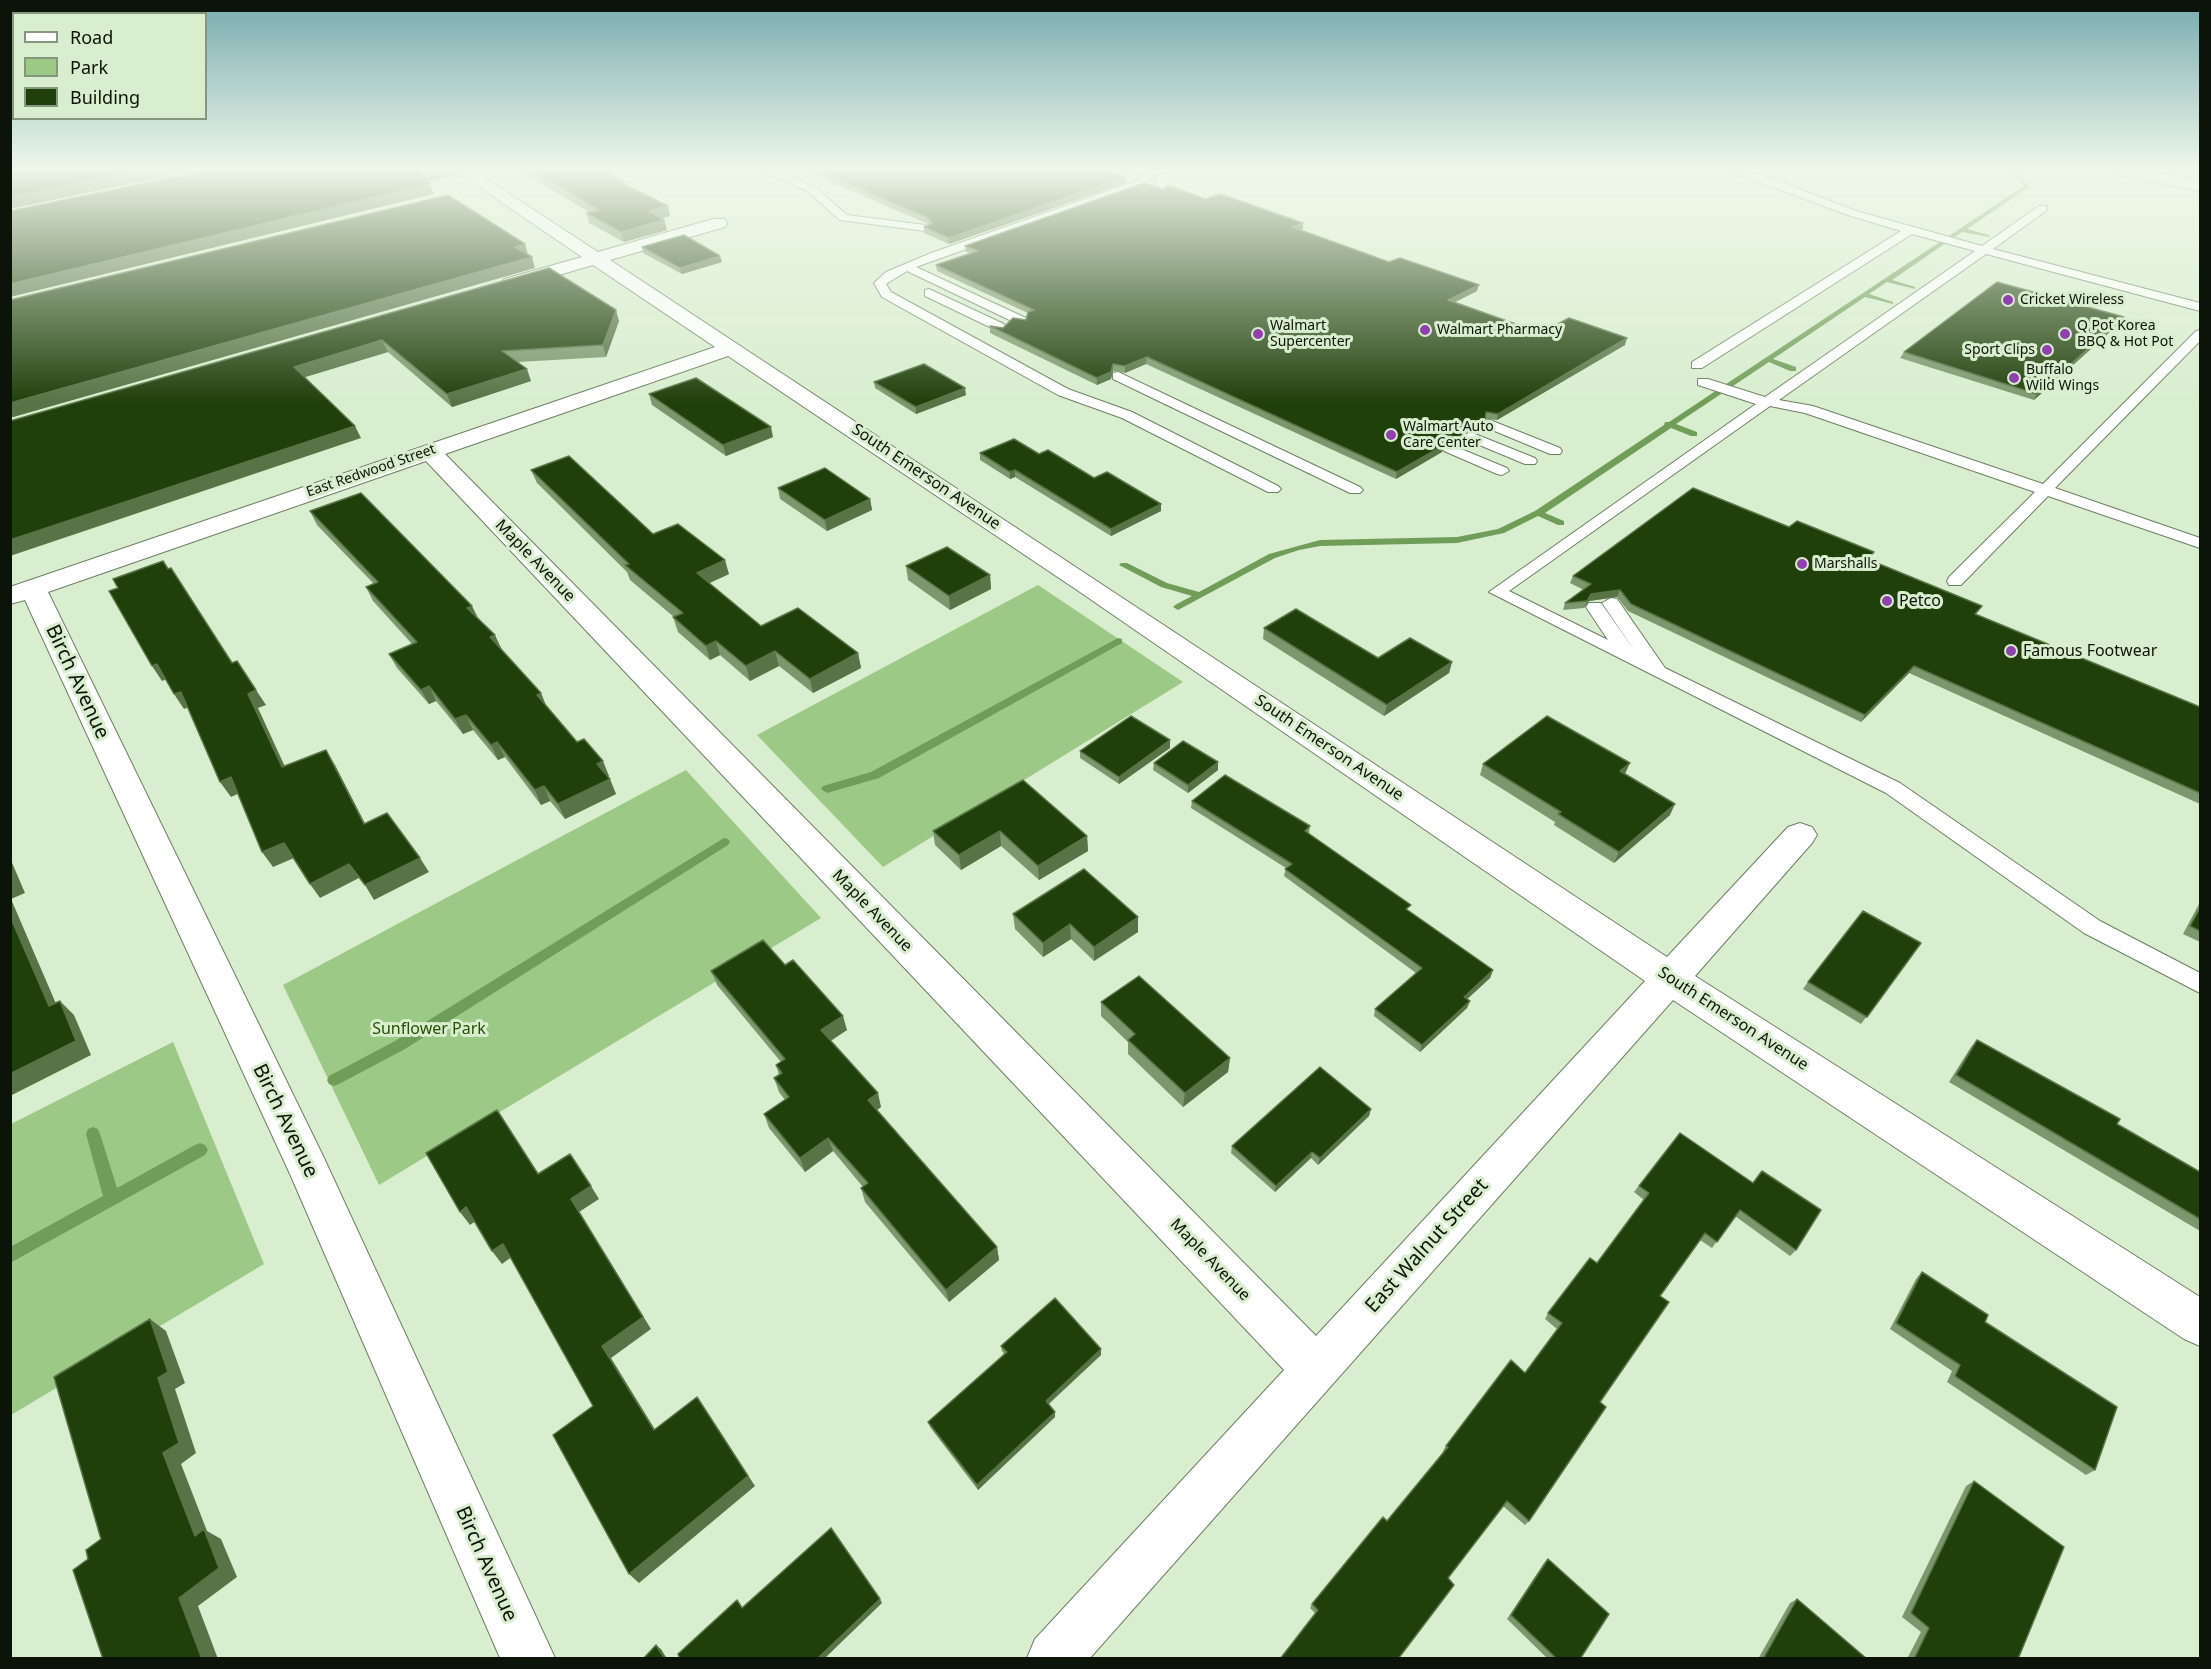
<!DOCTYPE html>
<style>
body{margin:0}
#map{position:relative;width:2211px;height:1669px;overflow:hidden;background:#d9eecf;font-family:"Noto Sans",sans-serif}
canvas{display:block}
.frame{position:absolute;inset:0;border:12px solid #0c1308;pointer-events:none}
.legend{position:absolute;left:12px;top:12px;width:195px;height:108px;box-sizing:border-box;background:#d9eecf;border:2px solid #87967f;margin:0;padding:8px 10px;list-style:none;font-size:18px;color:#0c1308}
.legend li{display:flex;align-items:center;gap:12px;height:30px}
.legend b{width:30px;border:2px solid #87967f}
</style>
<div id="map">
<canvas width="2211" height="1669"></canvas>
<div class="frame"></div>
<ul class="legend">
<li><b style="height:8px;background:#fff"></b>Road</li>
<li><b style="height:16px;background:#9cc986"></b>Park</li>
<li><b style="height:16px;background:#20400b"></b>Building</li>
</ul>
</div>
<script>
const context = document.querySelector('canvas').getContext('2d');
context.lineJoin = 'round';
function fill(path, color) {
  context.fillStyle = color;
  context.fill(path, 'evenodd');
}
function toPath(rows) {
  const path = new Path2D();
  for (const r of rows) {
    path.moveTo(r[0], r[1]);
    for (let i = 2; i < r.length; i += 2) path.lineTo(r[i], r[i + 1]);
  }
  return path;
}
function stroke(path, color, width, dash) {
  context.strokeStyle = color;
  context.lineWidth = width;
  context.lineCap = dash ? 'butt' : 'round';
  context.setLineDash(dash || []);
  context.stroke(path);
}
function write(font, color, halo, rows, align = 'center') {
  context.font = font + ' "Noto Sans",sans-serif';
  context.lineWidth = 6;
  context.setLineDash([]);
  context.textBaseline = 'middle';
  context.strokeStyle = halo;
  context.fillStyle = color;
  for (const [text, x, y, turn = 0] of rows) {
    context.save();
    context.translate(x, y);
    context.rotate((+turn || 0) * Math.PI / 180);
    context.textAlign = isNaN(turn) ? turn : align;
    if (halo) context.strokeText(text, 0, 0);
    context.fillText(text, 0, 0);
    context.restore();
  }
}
fill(toPath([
 [1038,585,1183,682,883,867,757,735],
 [686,770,821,918,379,1185,283,985],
 [173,1042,264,1264,11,1415,11,1124]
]), '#9cc986');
fill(toPath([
 [2010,169,2016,169,2029,187,1967,229,1989,235,1989,237,1962,232,1892,280,1915,287,1915,289,1887,282,1869,294,1893,302,1893,304,1865,297,1773,359,1796,367,1796,371,1790,371,1769,362,1676,424,1697,432,1697,436,1691,436,1671,428,1545,513,1564,521,1564,525,1558,525,1538,516,1504,533,1457,543,1320,546,1299,550,1275,558,1178,610,1173,607,1175,605,1192,596,1161,587,1119,565,1121,563,1127,563,1167,583,1199,592,1269,554,1320,540,1457,537,1498,529,1535,511,1664,425,1665,422,1669,422,2024,186,2010,169],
 [1118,638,1122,639,1122,643,879,778,827,793,821,789,823,786,871,772,1118,638],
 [724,838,728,839,730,842,728,845,405,1049,339,1084,334,1086,329,1084,327,1080,329,1076,395,1041,724,838],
 [93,1127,98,1129,100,1134,117,1188,195,1145,200,1143,205,1145,208,1150,205,1155,10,1263,10,1247,103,1196,86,1134,88,1129,93,1127]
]), '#709e59');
const lane = toPath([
 [758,169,771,169,815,187,847,215,925,225,930,228,925,231,840,220,807,191,758,169],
 [1724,169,1738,169,1771,178,1856,211,1982,246,2039,206,2047,206,2047,210,1993,249,2200,303,2200,311,1986,254,1779,400,1813,406,2043,484,2196,331,2200,330,2200,341,2055,488,2200,538,2200,548,2048,496,1961,585,1949,585,1947,581,1949,577,2035,492,1805,413,1770,406,1509,591,1608,640,1586,607,1589,603,1601,603,1637,654,1602,603,1611,598,1617,599,1665,668,1900,783,2100,921,2200,973,2200,993,2084,933,1886,793,1489,592,1756,404,1698,385,1698,379,1708,379,1765,397,1975,251,1912,234,1702,368,1692,368,1692,362,1901,231,1848,215,1724,169],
 [1144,172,1153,174,1145,185,916,267,1026,318,1026,324,1018,324,907,271,886,284,891,292,1068,389,1132,412,1278,486,1281,489,1278,492,1268,492,1122,418,1058,395,882,297,874,283,886,272,931,253,1137,181,1144,172],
 [1162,173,1171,175,1163,191,1155,191,1156,180,1162,173],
 [929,289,1006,325,1008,328,1002,332,998,331,925,296,925,290,929,289],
 [1118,372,1360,487,1363,490,1360,493,1350,493,1113,379,1113,373,1118,372],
 [1490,420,1560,448,1562,451,1560,454,1550,454,1485,427,1485,421,1490,420],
 [1470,432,1535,458,1537,461,1535,464,1525,464,1465,439,1463,436,1470,432],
 [1449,444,1507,468,1509,471,1502,475,1497,474,1444,451,1442,448,1449,444]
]);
const street = toPath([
 [453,169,471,169,598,252,713,219,725,219,727,223,725,227,610,260,1667,957,1788,827,1800,823,1812,827,1817,835,1812,843,1695,976,2200,1297,2200,1346,2184,1339,1673,1000,1090,1658,1027,1658,1035,1639,1284,1370,426,461,48,592,324,1158,555,1658,500,1658,290,1174,25,600,10,604,10,587,715,347,593,265,511,289,504,287,502,283,504,279,582,257,453,169],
 [728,356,1077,590,1645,981,1316,1336,445,454,728,356]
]);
const highway = toPath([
 [2111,169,2139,169,2200,181,2200,191,2119,174,2111,169]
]);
stroke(lane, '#6c7f63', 2);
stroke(street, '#6c7f63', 2);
stroke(highway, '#6c7f63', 2);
fill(lane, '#fff');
fill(street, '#fff');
fill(highway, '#fff');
fill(toPath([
 [516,169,603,169,625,182,626,185,670,216,662,218,664,220,667,230,624,242,589,223,586,213,589,212],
 [800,169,1103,169,1126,177,1126,183,949,244,924,233,924,227,928,225,926,223],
 [1162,189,1206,199,1303,223,1303,229,1300,230,1389,262,1477,291,1455,302,1541,333,1625,345,1497,420,1485,419,1484,428,1465,433,1463,440,1456,444,1448,442,1443,445,1442,452,1396,479,1146,364,1125,373,1113,371,1111,379,1097,385,990,333,990,326,1003,328,1026,320,1028,313,937,271,936,265,970,253,966,252,965,246],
 [642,247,722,262,682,274,643,253],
 [549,268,619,321,606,357,518,362,531,381,452,407,388,352,304,377,361,438,10,421],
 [2120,323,2034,400,1900,358,1904,352],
 [874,382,966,395,916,414,875,388],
 [649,394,773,437,726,456,652,405],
 [980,453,1039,454,1094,478,1161,511,1111,536,1015,477,1010,479,980,460],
 [531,470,729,574,709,583,761,626,858,653,861,668,813,693,779,666,750,681,720,655,710,660,678,632,673,617,674,617,630,580,627,572,537,483],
 [778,488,870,499,872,510,827,531,780,499],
 [310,511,478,618,501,650,541,693,546,706,577,742,609,776,607,777,616,794,565,819,550,801,541,805,505,757,498,760,473,730,463,734,436,701,429,704,397,668,389,654,412,644,373,601,366,587,374,584,317,525],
 [1789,527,1870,559,1869,560,1976,615,2200,707,2200,804,1909,673,1861,722,1628,611,1617,597,1589,601,1584,608,1563,610,1565,603,1584,590,1570,583,1573,576],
 [906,566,990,575,991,589,950,610,908,580],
 [1264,628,1378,658,1452,662,1449,673,1384,716,1263,639],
 [1170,748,1119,784,1080,758,1080,751],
 [1218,762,1218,770,1188,793,1153,770,1154,763],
 [1483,764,1670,815,1614,863,1554,825,1555,822,1480,775],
 [1023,780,1087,836,1088,851,1039,880,1001,846,961,870,935,845,933,831],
 [1192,801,1310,826,1309,833,1410,912,1493,970,1490,978,1467,999,1470,1001,1467,1008,1420,1052,1374,1016,1375,1009,1416,973,1284,876,1286,868,1191,808],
 [2200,902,2200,942,2183,934],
 [1013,914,1138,917,1138,932,1094,961,1071,939,1043,957,1015,929],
 [1921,943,1861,1024,1803,989,1808,982],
 [785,965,847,1030,831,1041,881,1107,877,1110,997,1247,999,1260,949,1302,865,1202,861,1188,863,1187,833,1151,805,1172,769,1128,764,1114,785,1100,779,1092,774,1078,779,1075,776,1065,781,1062,717,985,711,971],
 [1101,1002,1230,1058,1228,1072,1183,1107,1128,1054,1128,1042,1101,1016],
 [1977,1040,2117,1124,2200,1172,2200,1231,1949,1082,1971,1047],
 [1371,1109,1369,1116,1318,1165,1311,1158,1275,1192,1231,1153,1232,1146],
 [1680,1133,1796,1250,1790,1256,1735,1216,1712,1248,1700,1240,1660,1296,1600,1402,1529,1521,1525,1525,1503,1506,1448,1578,1315,1613,1310,1608,1312,1604,1387,1521,1444,1452,1443,1451,1446,1446,1525,1373,1557,1329,1545,1319,1548,1313,1597,1263,1644,1200,1634,1192],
 [1922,1272,1985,1322,2095,1470,2086,1475,1947,1382,1952,1371,1890,1329,1916,1279],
 [1001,1346,1101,1349,1101,1355,1049,1404,1055,1417,978,1490,930,1427,928,1422,1004,1354,1002,1351],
 [1974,1481,2018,1659,1907,1659,1921,1632,1902,1617,1966,1486],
 [1548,1559,1580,1659,1548,1659,1507,1619,1544,1563],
 [1797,1599,1867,1659,1758,1659,1790,1603]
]), '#7c976d');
fill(toPath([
 [147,169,200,169,10,209,10,197],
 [441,169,456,169,459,175,429,182,430,184,434,194,10,297,10,284,419,177,423,173],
 [477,169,488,169,478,171],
 [1126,177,1126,183,949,244,949,238],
 [668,206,670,216,652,221,649,211],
 [664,220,667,230,624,242,621,232],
 [1303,223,1303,229,1292,233,1292,227],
 [525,244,528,255,515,247],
 [720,256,722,262,682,274,680,268],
 [532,257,535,268,10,418,10,403],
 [1479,285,1477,291,1447,306,1448,300],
 [616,310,619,321,606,357,603,345],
 [2124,317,2120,323,2034,400,2037,394],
 [1627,338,1625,345,1497,420,1498,414],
 [382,340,388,352,299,379,294,367],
 [1147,357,1146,364,1125,373,1125,366],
 [1113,364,1113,371,1111,379,1097,385,1097,378],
 [527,369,531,381,452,407,447,394],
 [965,388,966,395,916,414,916,407],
 [1485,421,1484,428,1465,433,1463,440,1456,444,1457,438,1463,427],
 [355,426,361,438,10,556,10,540],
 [771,427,773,437,726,456,723,445],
 [1449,435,1448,442,1441,446,1442,439],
 [1444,445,1442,452,1396,479,1397,472],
 [1015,470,1015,477,1010,479,1010,472],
 [870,499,872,510,827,531,825,520],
 [1161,504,1161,511,1111,536,1111,529],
 [725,560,729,574,701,587,697,573],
 [990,575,991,589,950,610,949,596],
 [1620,590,1617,597,1589,601,1584,608,1587,601,1591,594],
 [472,606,479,620,467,608],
 [495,635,502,650,490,637],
 [716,641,720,655,710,660,706,646],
 [775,651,779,666,750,681,746,666],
 [858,653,861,668,813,693,810,679],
 [1452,662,1449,673,1384,716,1387,705],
 [157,664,167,679,162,681,152,666],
 [1914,666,1909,673,1861,722,1865,715],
 [429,686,436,701,429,704,421,690],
 [256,690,266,705,258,708,292,782,282,767,248,694],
 [181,692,191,706,184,709,174,694],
 [541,693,547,708,537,695],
 [466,715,473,730,463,734,455,719],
 [1170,740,1170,748,1119,784,1119,777],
 [497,742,505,757,498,760,491,745],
 [326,750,335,765,373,839,364,824],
 [603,761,609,776,603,779,597,764],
 [1218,762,1218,770,1188,793,1188,785],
 [1630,763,1625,774,1615,782,1620,771],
 [231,777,242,792,231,797,220,782],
 [610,779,616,794,565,819,558,804],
 [544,786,550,801,541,805,535,790],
 [1675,804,1670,815,1614,863,1619,852],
 [1000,831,1001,846,961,870,959,855],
 [1087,836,1088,851,1039,880,1038,866],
 [284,843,294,858,273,867,262,852],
 [10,858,25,893,11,899,63,1020,49,1006,10,916],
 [420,858,429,872,374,900,365,885],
 [349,864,359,878,320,898,310,884],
 [1138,917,1138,932,1094,961,1094,947],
 [1070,924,1071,939,1043,957,1043,943],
 [1493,970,1490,978,1462,1004,1464,997],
 [60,1001,74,1015,91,1055,10,1096,10,1074],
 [1470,1001,1467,1008,1420,1052,1422,1045],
 [843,1016,847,1030,825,1044,821,1030],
 [1230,1058,1228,1072,1183,1107,1185,1093],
 [878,1093,881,1107,872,1114,868,1100],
 [1371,1109,1369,1116,1318,1165,1320,1158],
 [828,1138,833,1151,805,1172,800,1158],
 [1312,1152,1311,1158,1275,1192,1276,1186],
 [591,1186,599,1199,579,1212,651,1329,611,1358,662,1441,654,1430,602,1346,571,1199],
 [466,1207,477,1220,470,1225,460,1212],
 [503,1244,513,1256,502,1264,492,1251],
 [997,1247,999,1260,949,1302,946,1290],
 [150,1319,166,1331,185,1383,175,1389,196,1453,181,1464,207,1531,221,1539,237,1577,198,1606,218,1659,202,1659,179,1598,195,1536,163,1453,158,1378],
 [1101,1349,1101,1355,1046,1406,1046,1401],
 [697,1397,755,1486,639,1583,629,1574],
 [1055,1412,1055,1417,978,1490,977,1485],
 [880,1599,882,1603,824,1659,817,1659],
 [656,1645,661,1649,667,1659,665,1659]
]), '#587446');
const building = toPath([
 [10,169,147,169,10,197,10,169],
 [214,169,441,169,423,173,426,175,419,177,430,184,10,284,10,211,214,169],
 [529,169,603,169,625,182,622,183,668,206,649,211,664,220,621,232,586,213,599,210,529,169],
 [812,169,1103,169,1126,177,949,238,924,227,932,223,926,217,812,169],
 [1144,183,1162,189,1170,186,1206,199,1220,194,1303,223,1292,227,1389,262,1400,258,1479,285,1448,300,1541,333,1569,318,1627,338,1498,414,1486,412,1485,421,1463,427,1465,433,1457,438,1449,435,1442,439,1444,445,1397,472,1147,357,1125,366,1113,364,1111,372,1097,378,990,326,1003,328,1013,318,1026,320,1028,312,1034,310,936,265,978,251,965,246,1144,183],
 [448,195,525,244,515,247,532,257,10,403,10,300,448,195],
 [684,235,720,256,680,268,642,247,684,235],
 [549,268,616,310,603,345,502,351,527,369,447,394,382,340,294,367,355,426,10,540,10,421,549,268],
 [1997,282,2124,317,2037,394,1904,352,1997,282],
 [924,364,965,388,916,407,874,382,924,364],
 [696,378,771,427,723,445,649,394,696,378],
 [1014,439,1039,454,1048,450,1094,478,1107,472,1161,504,1111,529,1015,470,1010,472,980,453,1014,439],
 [569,456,653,534,678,524,725,560,697,573,761,626,798,608,858,653,810,679,775,651,746,666,716,641,706,646,673,617,683,613,625,565,629,564,531,470,569,456],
 [825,468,870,499,825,520,778,488,825,468],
 [1693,488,1789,527,1797,521,1874,552,1867,559,1982,606,1975,614,2200,707,2200,793,1914,666,1865,715,1631,604,1620,590,1591,594,1587,601,1565,603,1591,584,1573,576,1693,488],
 [361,493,472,606,467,608,495,635,490,637,541,693,537,695,577,742,584,739,603,761,597,764,610,779,558,804,544,786,535,790,497,742,491,745,466,715,455,719,429,686,421,690,389,654,417,642,366,587,378,582,310,511,361,493],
 [947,547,990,575,949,596,906,566,947,547],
 [163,561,168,569,171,568,232,663,237,661,256,690,248,694,282,767,326,750,364,824,387,813,420,858,365,885,349,864,310,884,284,843,262,852,231,777,220,782,181,692,174,694,157,664,152,666,109,591,118,588,113,579,163,561],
 [1296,609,1378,658,1410,638,1452,662,1387,705,1264,628,1296,609],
 [1131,716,1170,740,1119,777,1080,751,1131,716],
 [1547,716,1630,763,1620,771,1675,804,1619,852,1558,814,1561,812,1483,764,1547,716],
 [1183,741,1218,762,1188,785,1154,763,1183,741],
 [1225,775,1310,826,1305,831,1411,905,1406,909,1493,970,1464,997,1470,1001,1422,1045,1375,1009,1422,968,1285,869,1292,864,1192,801,1225,775],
 [1023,780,1087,836,1038,866,1000,831,959,855,933,831,1023,780],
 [1084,869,1138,917,1094,947,1070,924,1043,943,1013,914,1084,869],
 [2200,908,2200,931,2190,926,2200,908],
 [1863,911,1921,943,1867,1017,1808,982,1863,911],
 [10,916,49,1006,60,1001,76,1041,10,1074,10,916],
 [763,940,785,965,793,960,843,1016,821,1030,878,1093,868,1100,997,1247,946,1290,861,1188,868,1183,828,1138,800,1158,764,1114,789,1097,774,1078,782,1073,776,1065,785,1059,711,971,763,940],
 [1139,976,1230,1058,1185,1093,1128,1040,1135,1034,1101,1002,1139,976],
 [1977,1040,2120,1119,2117,1124,2200,1172,2200,1219,1956,1075,1977,1040],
 [1320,1067,1371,1109,1320,1158,1312,1152,1276,1186,1232,1146,1320,1067],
 [497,1110,538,1174,570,1154,591,1186,571,1199,643,1317,602,1346,654,1430,697,1397,748,1476,629,1574,553,1435,593,1406,503,1244,492,1251,466,1207,460,1212,426,1153,497,1110],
 [1680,1133,1753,1183,1762,1171,1821,1210,1796,1250,1740,1210,1717,1242,1705,1233,1660,1296,1669,1302,1600,1402,1606,1407,1529,1521,1507,1501,1448,1578,1454,1585,1398,1659,1280,1659,1318,1610,1312,1604,1383,1517,1387,1521,1448,1447,1446,1446,1511,1360,1525,1373,1562,1323,1548,1313,1590,1258,1597,1263,1649,1193,1639,1186,1680,1133],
 [1922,1272,1988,1315,1985,1322,2117,1407,2095,1470,1955,1376,1960,1365,1896,1323,1922,1272],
 [1055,1298,1101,1349,1046,1401,1055,1412,977,1485,928,1422,1007,1352,1001,1346,1055,1298],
 [150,1319,168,1372,158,1378,179,1443,163,1453,195,1536,204,1529,219,1568,179,1598,202,1659,103,1659,73,1570,88,1559,86,1550,101,1539,54,1377,150,1319],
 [1974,1481,2064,1547,2018,1659,1914,1659,1929,1628,1911,1613,1974,1481],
 [831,1528,880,1599,817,1659,680,1659,678,1654,737,1600,742,1608,831,1528],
 [1548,1559,1609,1614,1580,1659,1557,1659,1511,1615,1548,1559],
 [1797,1599,1867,1659,1763,1659,1797,1599],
 [656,1645,665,1659,643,1659,656,1645]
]);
fill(building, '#20400b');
stroke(building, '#587446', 1.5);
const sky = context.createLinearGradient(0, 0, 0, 402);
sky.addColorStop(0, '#78abaf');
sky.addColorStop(0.42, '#eef7e9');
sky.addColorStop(1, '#eef7e900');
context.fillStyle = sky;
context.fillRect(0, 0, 2211, 402);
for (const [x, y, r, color] of [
 [2008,300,6,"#9140af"],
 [1425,330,6,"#9140af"],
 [1258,334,6,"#9140af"],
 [2065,334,6,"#9140af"],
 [2047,350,6,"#9140af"],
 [2014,378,6,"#9140af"],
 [1391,435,6,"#9140af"],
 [1802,564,6,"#9140af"],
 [1887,601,6,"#9140af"],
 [2011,651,6,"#9140af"]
]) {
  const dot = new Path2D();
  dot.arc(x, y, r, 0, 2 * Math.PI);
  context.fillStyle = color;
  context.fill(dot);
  stroke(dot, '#d9eecf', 2);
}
write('14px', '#0c1308', '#d9eecf', [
 ["Cricket Wireless",2020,300],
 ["Walmart",1270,326],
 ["Supercenter",1270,342],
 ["Q Pot Korea",2077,326],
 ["BBQ & Hot Pot",2077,342],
 ["Walmart Pharmacy",1437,330],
 ["Sport Clips",2035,350,"right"],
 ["Buffalo",2026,370],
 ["Wild Wings",2026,386],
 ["Walmart Auto",1403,427],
 ["Care Center",1403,443],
 ["Marshalls",1814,564]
], 'left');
write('14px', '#0c1308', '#d9eecf', [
 ["East Redwood Street",371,471,-19]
]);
write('16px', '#0c1308', '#d9eecf', [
 ["South Emerson Avenue",926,477,34],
 ["Maple Avenue",535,561,46],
 ["South Emerson Avenue",1329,748,34],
 ["Maple Avenue",872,911,46],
 ["South Emerson Avenue",1733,1019,33],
 ["Maple Avenue",1210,1260,46]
]);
write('16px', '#0c1308', '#d9eecf', [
 ["Petco",1899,601],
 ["Famous Footwear",2023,651]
], 'left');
write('16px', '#255003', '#d9eecf', [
 ["Sunflower Park",429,1029]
]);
write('20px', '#0c1308', '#d9eecf', [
 ["Birch Avenue",77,682,65],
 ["Birch Avenue",285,1121,64],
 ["East Walnut Street",1427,1246,-48],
 ["Birch Avenue",486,1564,66]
]);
</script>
